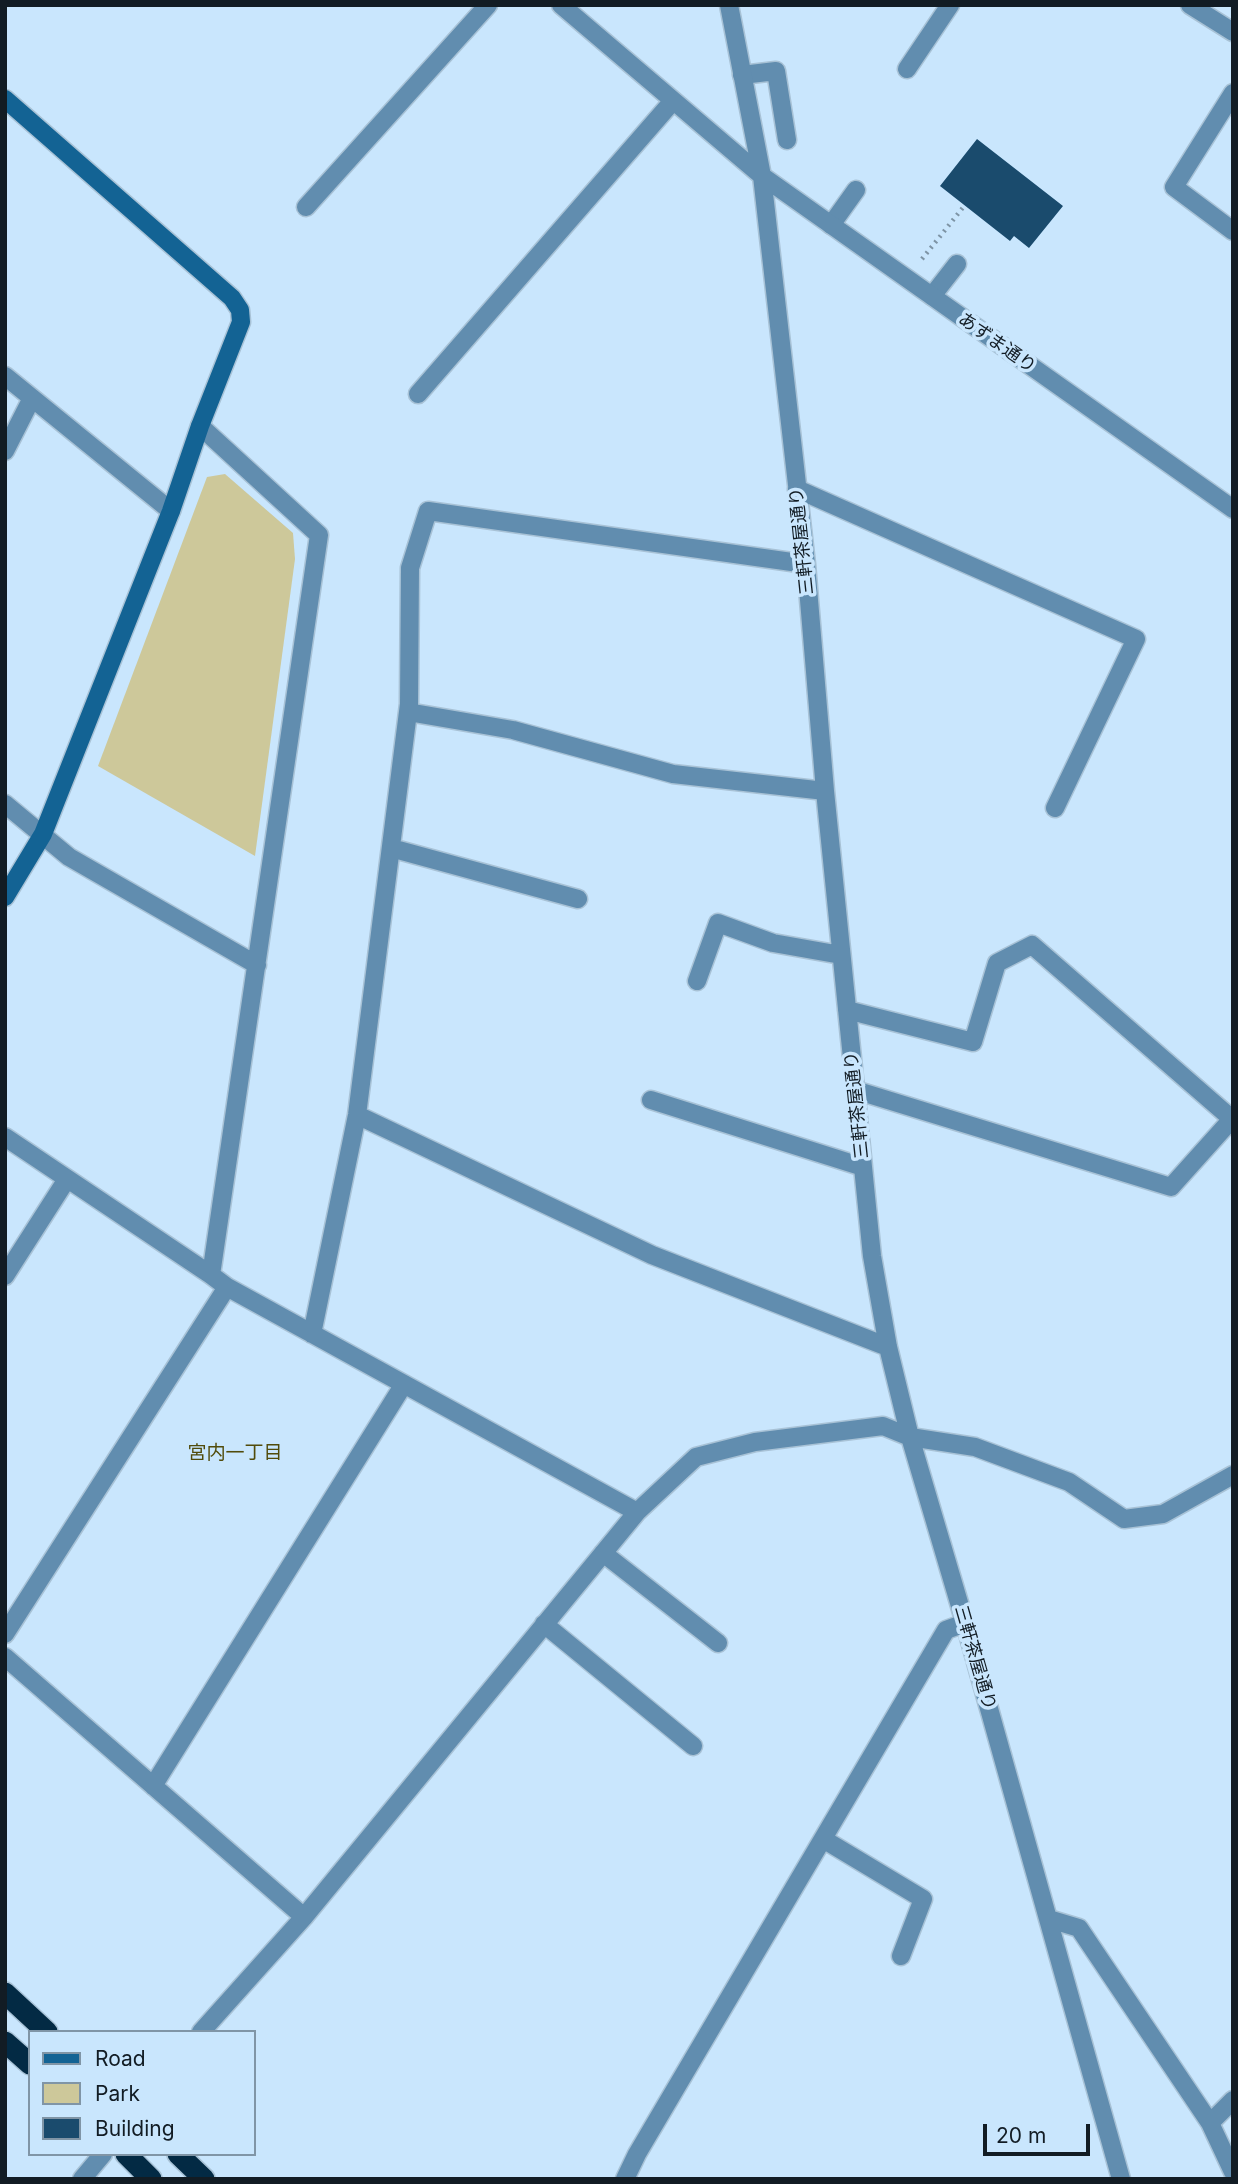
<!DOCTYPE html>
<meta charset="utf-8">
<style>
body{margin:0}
#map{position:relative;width:1238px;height:2184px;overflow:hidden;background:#c9e6fd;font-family:Inter,sans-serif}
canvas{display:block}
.frame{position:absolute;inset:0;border:7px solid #121c24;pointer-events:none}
.legend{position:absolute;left:28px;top:2030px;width:228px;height:126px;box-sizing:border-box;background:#c9e6fd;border:2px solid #8095a6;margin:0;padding:9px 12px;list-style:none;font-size:21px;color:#121c24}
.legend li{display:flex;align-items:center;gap:14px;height:35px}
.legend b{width:35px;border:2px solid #8095a6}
.scale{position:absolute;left:983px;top:2124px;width:107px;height:32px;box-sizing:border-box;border:4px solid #121c24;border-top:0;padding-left:9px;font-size:21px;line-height:24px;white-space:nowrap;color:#121c24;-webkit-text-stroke:5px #c9e6fd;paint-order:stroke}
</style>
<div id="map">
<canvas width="1238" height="2184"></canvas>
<div class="frame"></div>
<ul class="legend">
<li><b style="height:9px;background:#136394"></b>Road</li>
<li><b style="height:19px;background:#cdc89a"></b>Park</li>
<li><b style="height:19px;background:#1a4b6d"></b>Building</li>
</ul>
<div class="scale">20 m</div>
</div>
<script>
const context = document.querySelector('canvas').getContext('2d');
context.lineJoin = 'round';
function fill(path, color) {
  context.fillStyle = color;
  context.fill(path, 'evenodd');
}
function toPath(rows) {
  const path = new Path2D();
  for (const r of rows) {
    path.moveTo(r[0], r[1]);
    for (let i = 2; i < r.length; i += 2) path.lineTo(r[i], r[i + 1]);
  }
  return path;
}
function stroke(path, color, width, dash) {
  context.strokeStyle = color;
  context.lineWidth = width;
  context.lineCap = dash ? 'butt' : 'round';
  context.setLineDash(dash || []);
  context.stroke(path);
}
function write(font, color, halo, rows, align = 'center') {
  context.font = font + ' Inter,"Noto Sans JP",sans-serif';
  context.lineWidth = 7;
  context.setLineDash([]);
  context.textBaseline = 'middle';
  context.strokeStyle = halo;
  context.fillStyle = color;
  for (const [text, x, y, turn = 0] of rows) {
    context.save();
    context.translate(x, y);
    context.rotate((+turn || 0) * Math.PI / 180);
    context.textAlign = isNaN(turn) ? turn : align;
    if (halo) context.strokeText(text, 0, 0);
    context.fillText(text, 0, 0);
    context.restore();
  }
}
fill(toPath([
 [225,474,293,533,295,559,255,856,98,766,207,477]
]), '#cdc89a');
fill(toPath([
 [977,139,1063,206,1029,248,1014,236,1010,241,940,186]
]), '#1a4b6d');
const lane = toPath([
 [907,69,950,5],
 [742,75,776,71,787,140],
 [831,225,856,190],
 [932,296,957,264],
 [82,2179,103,2154]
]);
const street = toPath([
 [561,5,762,176,1233,509],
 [729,5,762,176,806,564,825,791,872,1256,888,1347,910,1437,965,1623,1121,2179],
 [1190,5,1233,32],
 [1233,93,1174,187,1233,231],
 [306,207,488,5],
 [5,376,171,511],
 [418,394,672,102],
 [200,426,319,535,211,1275],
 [5,451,32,398],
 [797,489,1136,639,1055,808],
 [408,712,513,730,673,774,825,791],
 [5,804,69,857,257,965],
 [391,848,578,899],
 [697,981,718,923,773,943,841,955],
 [847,1010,973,1042,997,963,1032,945,1232,1119,1171,1187,855,1090],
 [651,1100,863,1167],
 [357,1115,652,1255,888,1347],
 [5,1137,211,1275,227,1287,637,1512],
 [5,1276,67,1179],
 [312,1334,357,1115,409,704,410,568,428,511,806,564],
 [603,1553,718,1643],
 [544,1624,693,1746],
 [5,1634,227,1287],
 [5,1657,304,1917],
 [153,1786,404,1384],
 [823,1839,923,1899,901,1956],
 [1049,1919,1079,1928,1210,2123,1233,2172],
 [201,2032,304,1917,637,1512,696,1457,755,1442,883,1426,910,1437,975,1447,1069,1482,1124,1519,1163,1514,1233,1475],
 [1210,2123,1233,2100],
 [625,2179,637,2154,946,1630,965,1623]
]);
const secondary = toPath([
 [5,99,232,298,240,310,241,322,200,426,171,511,43,834,5,897]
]);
const highway = toPath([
 [5,1993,47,2032],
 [5,2042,30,2064],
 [126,2154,151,2179],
 [178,2154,204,2179]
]);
stroke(lane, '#a8c2d6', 21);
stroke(street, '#a8c2d6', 21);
stroke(secondary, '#a8c2d6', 21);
stroke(highway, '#a8c2d6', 24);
stroke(toPath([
 [922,259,965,205]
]), '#7e94a5', 4.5, [2, 5]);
stroke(lane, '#618daf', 18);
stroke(street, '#618daf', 18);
stroke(secondary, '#136394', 18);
stroke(highway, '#032a44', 21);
write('18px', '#121c24', '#c9e6fd', [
 ["あずま通り",997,343,35],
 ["三軒茶屋通り",802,541,-96],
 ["三軒茶屋通り",857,1105,-96],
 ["三軒茶屋通り",975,1658,74]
]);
write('19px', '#514b0a', '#c9e6fd', [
 ["宮内一丁目",235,1453]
]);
</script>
